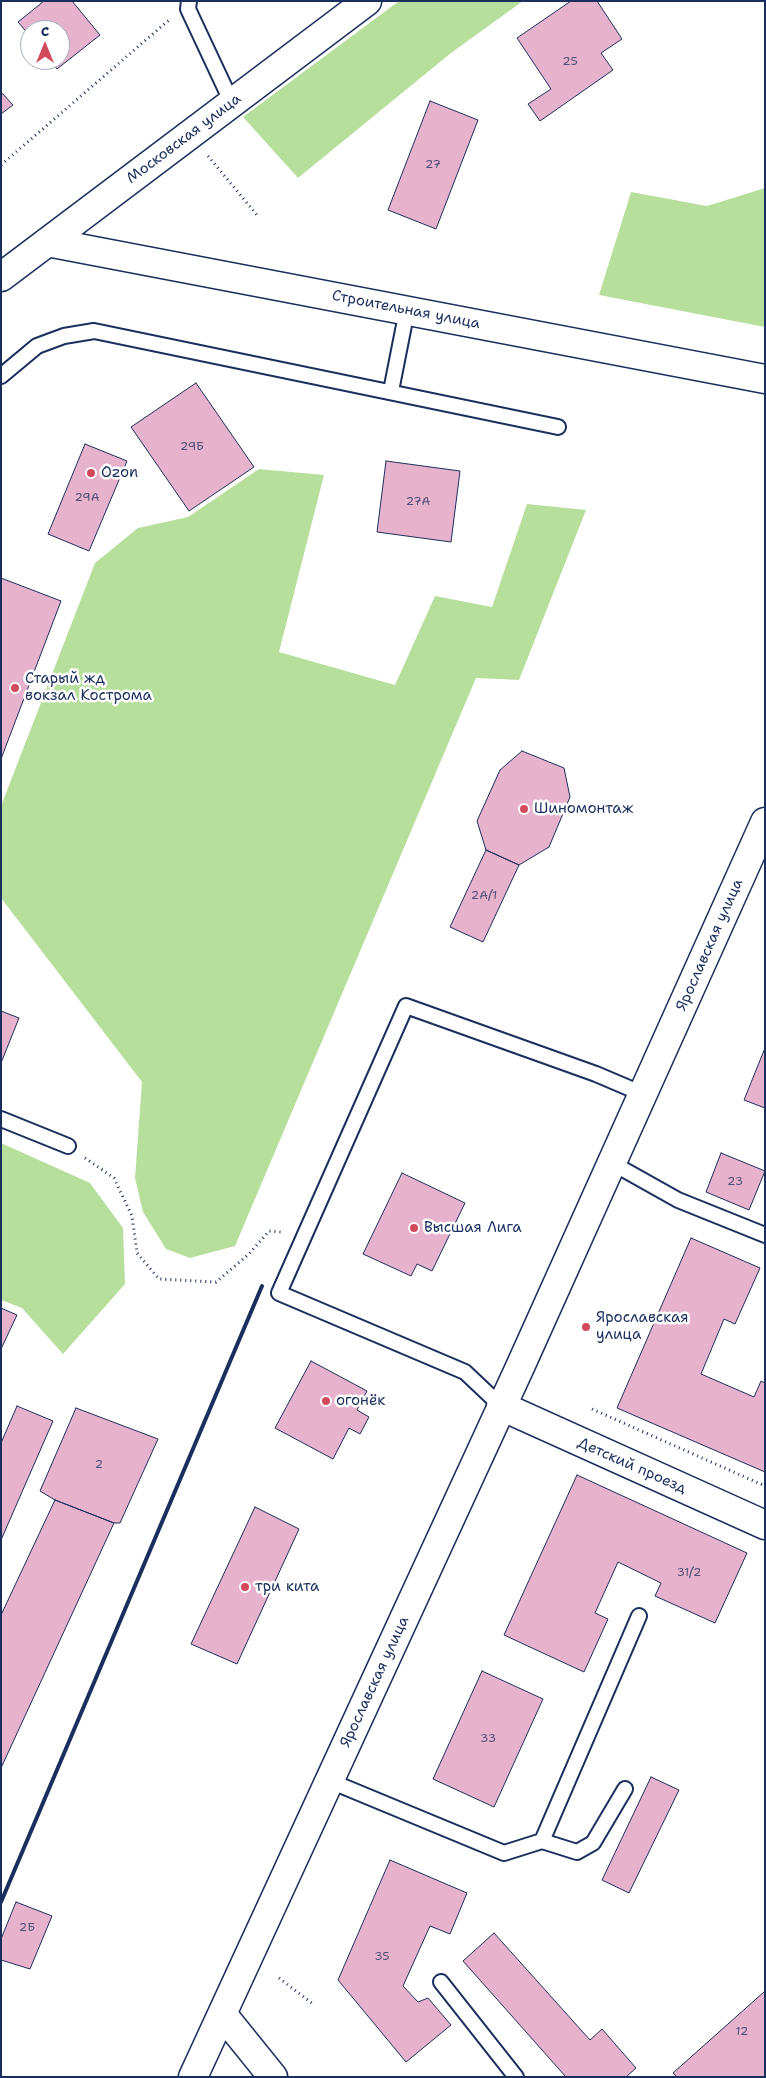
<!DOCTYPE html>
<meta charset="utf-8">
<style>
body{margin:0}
#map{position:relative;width:766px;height:2078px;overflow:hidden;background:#fff;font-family:"Shantell Sans",sans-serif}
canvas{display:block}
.frame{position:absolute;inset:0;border:2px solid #1b2f5e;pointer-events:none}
.north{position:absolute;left:20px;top:20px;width:50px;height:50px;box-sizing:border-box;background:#fff;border:1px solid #a4acbf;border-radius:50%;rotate:0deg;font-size:14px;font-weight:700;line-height:20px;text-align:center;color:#1b2f5e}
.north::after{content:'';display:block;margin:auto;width:18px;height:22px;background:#d1495b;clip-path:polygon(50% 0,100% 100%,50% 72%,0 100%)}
</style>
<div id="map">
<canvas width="766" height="2078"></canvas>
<div class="frame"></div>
<div class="north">С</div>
</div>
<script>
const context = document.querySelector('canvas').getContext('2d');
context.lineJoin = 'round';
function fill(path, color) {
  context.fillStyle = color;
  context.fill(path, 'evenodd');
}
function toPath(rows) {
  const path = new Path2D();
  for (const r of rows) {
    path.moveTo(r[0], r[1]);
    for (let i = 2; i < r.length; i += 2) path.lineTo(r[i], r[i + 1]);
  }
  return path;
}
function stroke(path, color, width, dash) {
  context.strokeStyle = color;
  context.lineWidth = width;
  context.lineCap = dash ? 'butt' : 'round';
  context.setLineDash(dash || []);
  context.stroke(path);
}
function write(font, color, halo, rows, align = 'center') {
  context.font = font + ' "Shantell Sans",sans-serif';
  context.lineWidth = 5;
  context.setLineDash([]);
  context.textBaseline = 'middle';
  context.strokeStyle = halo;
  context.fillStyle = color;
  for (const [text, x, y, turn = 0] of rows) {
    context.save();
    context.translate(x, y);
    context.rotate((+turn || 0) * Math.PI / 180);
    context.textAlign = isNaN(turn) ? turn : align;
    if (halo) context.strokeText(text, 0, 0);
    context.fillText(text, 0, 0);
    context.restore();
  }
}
fill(toPath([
 [399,1,523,1,451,53,298,178,243,117],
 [765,188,765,327,599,295,631,192,707,206],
 [259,469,324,475,279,652,395,685,435,596,492,607,527,504,586,510,519,680,476,678,235,1246,190,1258,166,1249,143,1212,135,1178,142,1082,1,898,1,806,95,563,138,528,188,517],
 [1,1143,90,1183,123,1228,125,1284,63,1354,22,1308,1,1300]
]), '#b7df9c');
const building = toPath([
 [44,1,72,1,100,35,57,69,49,60,60,60,60,30,30,30,30,36,18,22,44,1],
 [571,1,597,1,622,39,601,53,613,70,540,121,528,104,551,89,517,38,571,1],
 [1,92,13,105,1,114,1,92],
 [430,101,478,120,436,229,388,210,430,101],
 [196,383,254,467,189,511,131,427,196,383],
 [85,444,127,461,89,551,48,534,85,444],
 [386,461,460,471,451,542,377,532,386,461],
 [1,578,61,601,1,759,1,578],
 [522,751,564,768,570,797,549,847,519,865,486,850,477,821,500,770,522,751],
 [486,850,519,865,483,942,450,927,486,850],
 [1,1011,19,1018,1,1063,1,1011],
 [765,1048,765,1108,744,1100,765,1048],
 [721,1153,765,1171,749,1210,706,1192,721,1153],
 [402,1173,465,1203,432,1271,417,1264,411,1276,363,1254,402,1173],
 [691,1238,760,1268,735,1324,724,1319,701,1374,754,1397,761,1381,765,1383,765,1472,617,1408,691,1238],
 [1,1308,17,1315,1,1349,1,1308],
 [311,1361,367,1391,357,1410,369,1417,360,1434,349,1428,333,1459,275,1428,311,1361],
 [17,1406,53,1421,1,1540,1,1443,17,1406],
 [76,1408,158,1439,120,1523,114,1523,55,1500,40,1491,76,1408],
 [577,1475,747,1553,715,1623,655,1596,661,1583,618,1562,595,1613,608,1619,584,1672,504,1635,577,1475],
 [55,1500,114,1523,1,1768,1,1615,55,1500],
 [255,1507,299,1529,237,1664,191,1644,255,1507],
 [482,1671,543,1699,494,1807,433,1779,482,1671],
 [651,1777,679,1790,629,1893,602,1880,651,1777],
 [390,1860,467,1893,450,1934,430,1926,403,1986,418,2002,428,1998,451,2025,406,2062,338,1980,390,1860],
 [16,1902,52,1916,30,1969,1,1960,1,1939,16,1902],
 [494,1933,590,2040,602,2029,636,2068,626,2077,566,2077,463,1961,494,1933],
 [765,1991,765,2077,677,2077,673,2073,765,1991]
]);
fill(building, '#e7b2cb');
stroke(building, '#1b2f5e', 1);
const lane = toPath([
 [189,1,188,9,232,103],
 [1,376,37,346,64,336,94,331,558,427],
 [391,391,407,310],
 [1,1119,68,1146],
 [612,1163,678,1200,765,1235],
 [501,1406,465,1372,279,1293,406,1006,596,1074,643,1094],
 [330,1781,504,1853,542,1841,577,1852,593,1843,625,1789],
 [542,1841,639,1616],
 [441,1982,516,2077]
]);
const street = toPath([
 [501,1406,765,1525]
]);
const secondary = toPath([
 [47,242,765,379],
 [1,277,367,1],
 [223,2015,273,2077],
 [193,2077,520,1367,765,822]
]);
stroke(lane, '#1b2f5e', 18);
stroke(street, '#1b2f5e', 31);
stroke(secondary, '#1b2f5e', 31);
stroke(toPath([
 [208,156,257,215],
 [1,165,169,20],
 [85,1158,114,1178,132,1216,137,1253,159,1279,216,1282,249,1254,269,1231,281,1232],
 [592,1409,765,1486],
 [279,1978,313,2004]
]), '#1b2f5e', 3, [1, 4]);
stroke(lane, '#fff', 14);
stroke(street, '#fff', 28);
stroke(secondary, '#fff', 28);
stroke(toPath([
 [1,1902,262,1286]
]), '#1b2f5e', 4);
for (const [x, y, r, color] of [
 [91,473,5,"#d1495b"],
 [15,688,5,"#d1495b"],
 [524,809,5,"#d1495b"],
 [414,1228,5,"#d1495b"],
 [586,1327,5,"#d1495b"],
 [326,1401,5,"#d1495b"],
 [245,1587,5,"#d1495b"]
]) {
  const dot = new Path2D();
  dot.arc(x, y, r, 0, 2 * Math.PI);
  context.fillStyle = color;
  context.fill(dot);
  stroke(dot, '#fff', 2);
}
write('12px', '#4e5079', null, [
 ["25",570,62],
 ["27",433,165],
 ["29Б",192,447],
 ["29А",87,498],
 ["27А",418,502],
 ["2А/1",484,896],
 ["23",735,1182],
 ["2",99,1465],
 ["31/2",689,1573],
 ["33",488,1739],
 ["2Б",27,1928],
 ["35",382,1957],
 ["12",742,2032]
]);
write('15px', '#1b2f5e', '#fff', [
 ["Московская улица",184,139,-37],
 ["Строительная улица",406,310,11],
 ["Ярославская улица",710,945,-66],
 ["Детский проезд",632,1466,24],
 ["Ярославская улица",375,1682,-65]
]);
write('15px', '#1b2f5e', '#fff', [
 ["Ozon",101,473],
 ["Старый жд",25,679],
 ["вокзал Кострома",25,696],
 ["Шиномонтаж",534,809],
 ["Высшая Лига",424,1228],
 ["Ярославская",596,1318],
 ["улица",596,1335],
 ["огонёк",336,1401],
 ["три кита",255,1587]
], 'left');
</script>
